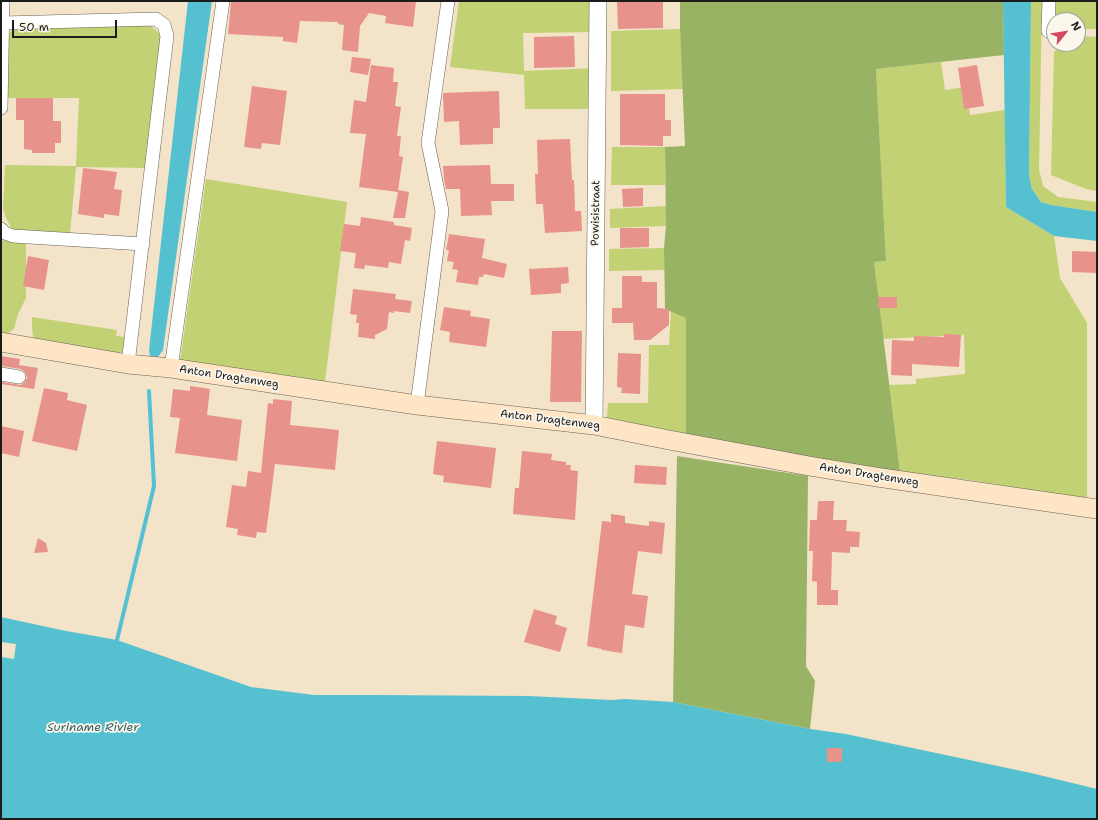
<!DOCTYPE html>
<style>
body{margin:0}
#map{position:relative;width:1098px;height:820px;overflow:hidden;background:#f3e3c8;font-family:"Shantell Sans",sans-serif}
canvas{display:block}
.frame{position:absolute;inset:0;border:2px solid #1c1c1c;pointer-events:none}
.north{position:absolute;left:1046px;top:12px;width:40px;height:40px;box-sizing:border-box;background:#fbf7ec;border:1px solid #a29f99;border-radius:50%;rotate:60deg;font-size:11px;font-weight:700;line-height:16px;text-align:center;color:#1c1c1c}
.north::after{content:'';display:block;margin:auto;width:14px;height:18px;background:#d1495b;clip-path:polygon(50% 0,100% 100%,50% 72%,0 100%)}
.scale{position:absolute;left:12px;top:20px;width:105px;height:18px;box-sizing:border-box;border:2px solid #1c1c1c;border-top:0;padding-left:5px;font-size:12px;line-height:14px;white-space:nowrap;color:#1c1c1c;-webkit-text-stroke:3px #fbf7ec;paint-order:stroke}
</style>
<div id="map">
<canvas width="1098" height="820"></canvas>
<div class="frame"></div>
<div class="north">N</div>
<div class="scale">50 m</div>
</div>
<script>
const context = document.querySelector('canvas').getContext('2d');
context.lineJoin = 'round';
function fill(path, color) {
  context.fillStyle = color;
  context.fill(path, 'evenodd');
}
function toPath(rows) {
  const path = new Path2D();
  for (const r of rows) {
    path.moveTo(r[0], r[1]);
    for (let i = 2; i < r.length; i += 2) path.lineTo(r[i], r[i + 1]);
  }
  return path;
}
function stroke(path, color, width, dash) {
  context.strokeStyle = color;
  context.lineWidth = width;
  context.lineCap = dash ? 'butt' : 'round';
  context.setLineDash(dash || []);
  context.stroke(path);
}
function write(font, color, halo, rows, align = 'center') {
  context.font = font + ' "Shantell Sans",sans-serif';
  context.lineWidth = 3.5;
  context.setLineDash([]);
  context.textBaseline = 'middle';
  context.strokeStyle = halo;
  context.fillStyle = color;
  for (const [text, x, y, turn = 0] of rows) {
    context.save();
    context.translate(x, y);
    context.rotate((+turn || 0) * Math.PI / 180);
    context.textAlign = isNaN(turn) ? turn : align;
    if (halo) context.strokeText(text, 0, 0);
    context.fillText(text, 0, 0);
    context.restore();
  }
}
fill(toPath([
 [459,1,598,1,598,32,523,33,524,71,598,68,599,109,525,109,524,75,450,67],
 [1031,1,1042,1,1039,169,1043,186,1058,197,1097,202,1097,212,1051,205,1041,202,1032,189,1029,175],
 [1053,1,1097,1,1097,29,1078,29,1078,20,1055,20,1054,19],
 [150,25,159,33,162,44,146,168,76,167,70,234,21,231,12,229,7,220,3,209,5,165,76,166,79,98,6,98,7,41,10,32,20,26],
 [680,29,683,89,611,91,611,31],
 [1078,36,1097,37,1097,191,1086,189,1051,175,1054,52,1063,44,1078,44],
 [941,62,945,90,965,87,970,115,1005,110,1006,207,1054,236,1060,278,1087,323,1087,500,970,480,900,472,889,385,916,384,916,379,965,374,964,335,883,339,874,262,886,261,876,69],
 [612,147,665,147,665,185,611,185],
 [206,179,347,202,325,382,180,361],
 [666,206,666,226,610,228,610,209],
 [1,240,26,243,26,298,18,314,14,329,4,336,1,336],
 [664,248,665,270,609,271,609,249],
 [671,311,686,317,686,436,612,425,607,417,608,403,648,403,649,345,669,345],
 [32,317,117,330,116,336,126,337,125,346,123,351,111,357,36,342,33,336,32,327]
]), '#c2d173');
fill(toPath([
 [680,1,1003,1,1004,55,876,69,886,261,874,262,900,472,686,436,686,318,665,309,664,248,666,226,665,147,685,146,680,29],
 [677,456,808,476,806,666,815,681,810,729,673,702]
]), '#99b365');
fill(toPath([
 [188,1,212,1,163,350,158,357,150,356,149,350],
 [1003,1,1031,1,1029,175,1032,189,1041,202,1051,205,1097,212,1097,241,1054,236,1006,207],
 [1,617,61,630,117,640,251,687,314,695,375,695,528,696,612,700,625,699,673,702,810,729,846,734,1031,773,1097,789,1097,819,1,819]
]), '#55c0d0');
fill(toPath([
 [1,642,16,644,14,659,1,657]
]), '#f3e3c8');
stroke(toPath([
 [118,646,117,640,154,486,149,391]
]), '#55c0d0', 4);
fill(toPath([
 [231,1,416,1,413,27,385,23,386,16,369,13,360,26,358,52,342,50,344,25,338,24,338,22,300,21,297,43,283,41,283,37,228,34],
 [617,1,663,1,663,28,618,29],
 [574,36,575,67,534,68,534,37],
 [352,57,371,59,368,75,350,72],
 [371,65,394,68,393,82,398,82,395,106,401,107,397,136,401,136,399,156,403,157,398,190,409,192,405,218,393,218,398,192,359,187,366,134,350,133,354,100,366,102],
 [977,65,984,106,964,109,958,68],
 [252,86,287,91,280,145,262,143,261,149,244,147],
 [499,91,500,128,493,128,493,144,460,145,459,121,444,122,443,93],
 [620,94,665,94,665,120,671,120,671,136,663,136,663,146,620,145],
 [16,98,53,98,53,121,61,121,61,143,55,143,55,153,32,153,32,150,24,149,24,120,16,120],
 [570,139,572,180,574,180,575,211,581,211,582,231,545,233,543,204,536,204,535,174,538,174,537,140],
 [490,165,491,184,514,184,514,201,491,201,492,215,461,216,460,189,446,189,444,180,443,166],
 [83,168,117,172,114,189,122,190,119,216,104,214,104,218,78,214],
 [643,188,643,206,623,207,622,189],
 [361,217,394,222,394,225,412,228,410,241,405,240,401,264,389,262,388,268,365,265,364,269,354,268,356,253,340,251,344,224,360,226],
 [620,228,649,228,649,247,620,248],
 [449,234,485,239,482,258,507,264,504,278,484,274,483,277,479,277,478,285,456,282,458,270,452,269,454,262,447,261,449,250,446,250],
 [1072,251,1097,252,1097,273,1072,272],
 [28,256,49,260,44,290,23,286],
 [568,267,569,283,561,284,561,293,531,295,529,269],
 [622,276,642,276,642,282,657,282,657,308,669,309,669,325,650,340,634,340,633,323,612,323,612,308,622,308],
 [353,289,396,294,395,299,412,301,410,313,394,311,394,313,389,312,387,329,375,335,375,339,358,337,359,323,356,323,357,315,350,314],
 [878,297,897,297,897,308,878,308],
 [444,307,471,311,470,316,490,319,486,347,449,342,450,332,440,330],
 [552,331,582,331,581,402,550,402],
 [944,334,961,335,959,367,912,364,912,376,891,375,892,340,914,341,914,336,944,337],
 [618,353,641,354,640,394,621,393,622,388,617,387],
 [1,356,20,359,19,365,38,368,34,389,1,384,1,382,21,385,25,382,27,378,26,374,24,371,21,369,1,366],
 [190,386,210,389,207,415,242,420,237,461,175,453,180,418,170,417,173,389,190,391],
 [44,388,68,393,67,400,87,405,77,451,32,441],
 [273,399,292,401,290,425,339,430,335,470,275,464,266,533,257,532,256,538,237,535,238,529,226,527,232,485,246,487,248,471,261,473,268,403,273,404],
 [1,426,24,431,19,457,1,453],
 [437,441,496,448,491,488,443,482,444,476,433,474],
 [522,451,552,454,551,460,566,462,566,465,571,465,570,470,578,471,575,520,513,514,515,488,519,488],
 [635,465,667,467,666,485,634,483],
 [818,501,834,501,833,520,847,520,846,531,860,532,859,547,850,547,850,553,832,552,831,590,838,590,838,605,817,605,817,582,812,581,813,551,809,551,810,520,817,520],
 [611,514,625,516,625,523,649,526,649,521,665,523,662,554,638,551,632,594,648,596,644,628,625,625,622,653,602,650,602,649,587,646,602,521,611,522],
 [38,538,46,543,48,552,34,553],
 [534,609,557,616,555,624,567,628,560,652,524,642],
 [827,748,842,748,842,762,827,762]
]), '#e7928a');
const minor = toPath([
 [3,23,156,19,164,25,167,36,128,364],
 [1048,31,1049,1],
 [1,108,3,1],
 [1,229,5,233,13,236,143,244],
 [171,368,223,1],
 [1,374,19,377],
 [417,405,442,211,428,143,448,1]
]);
const tertiary = toPath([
 [594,425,598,1]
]);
const secondary = toPath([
 [1,342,128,364,171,368,417,405,594,425,669,440,809,466,876,477,1097,509]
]);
stroke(minor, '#676258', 14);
stroke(tertiary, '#676258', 18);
stroke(secondary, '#676258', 20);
stroke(minor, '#fff', 13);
stroke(tertiary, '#fff', 17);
stroke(secondary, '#fde5c5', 19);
write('11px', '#1c1c1c', '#fbf7ec', [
 ["Powisistraat",596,213,-89],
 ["Anton Dragtenweg",229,377,9],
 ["Anton Dragtenweg",550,420,7],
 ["Anton Dragtenweg",869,475,9]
]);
write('italic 12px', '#335e64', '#fbf7ec', [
 ["Suriname Rivier",93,728]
]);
</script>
